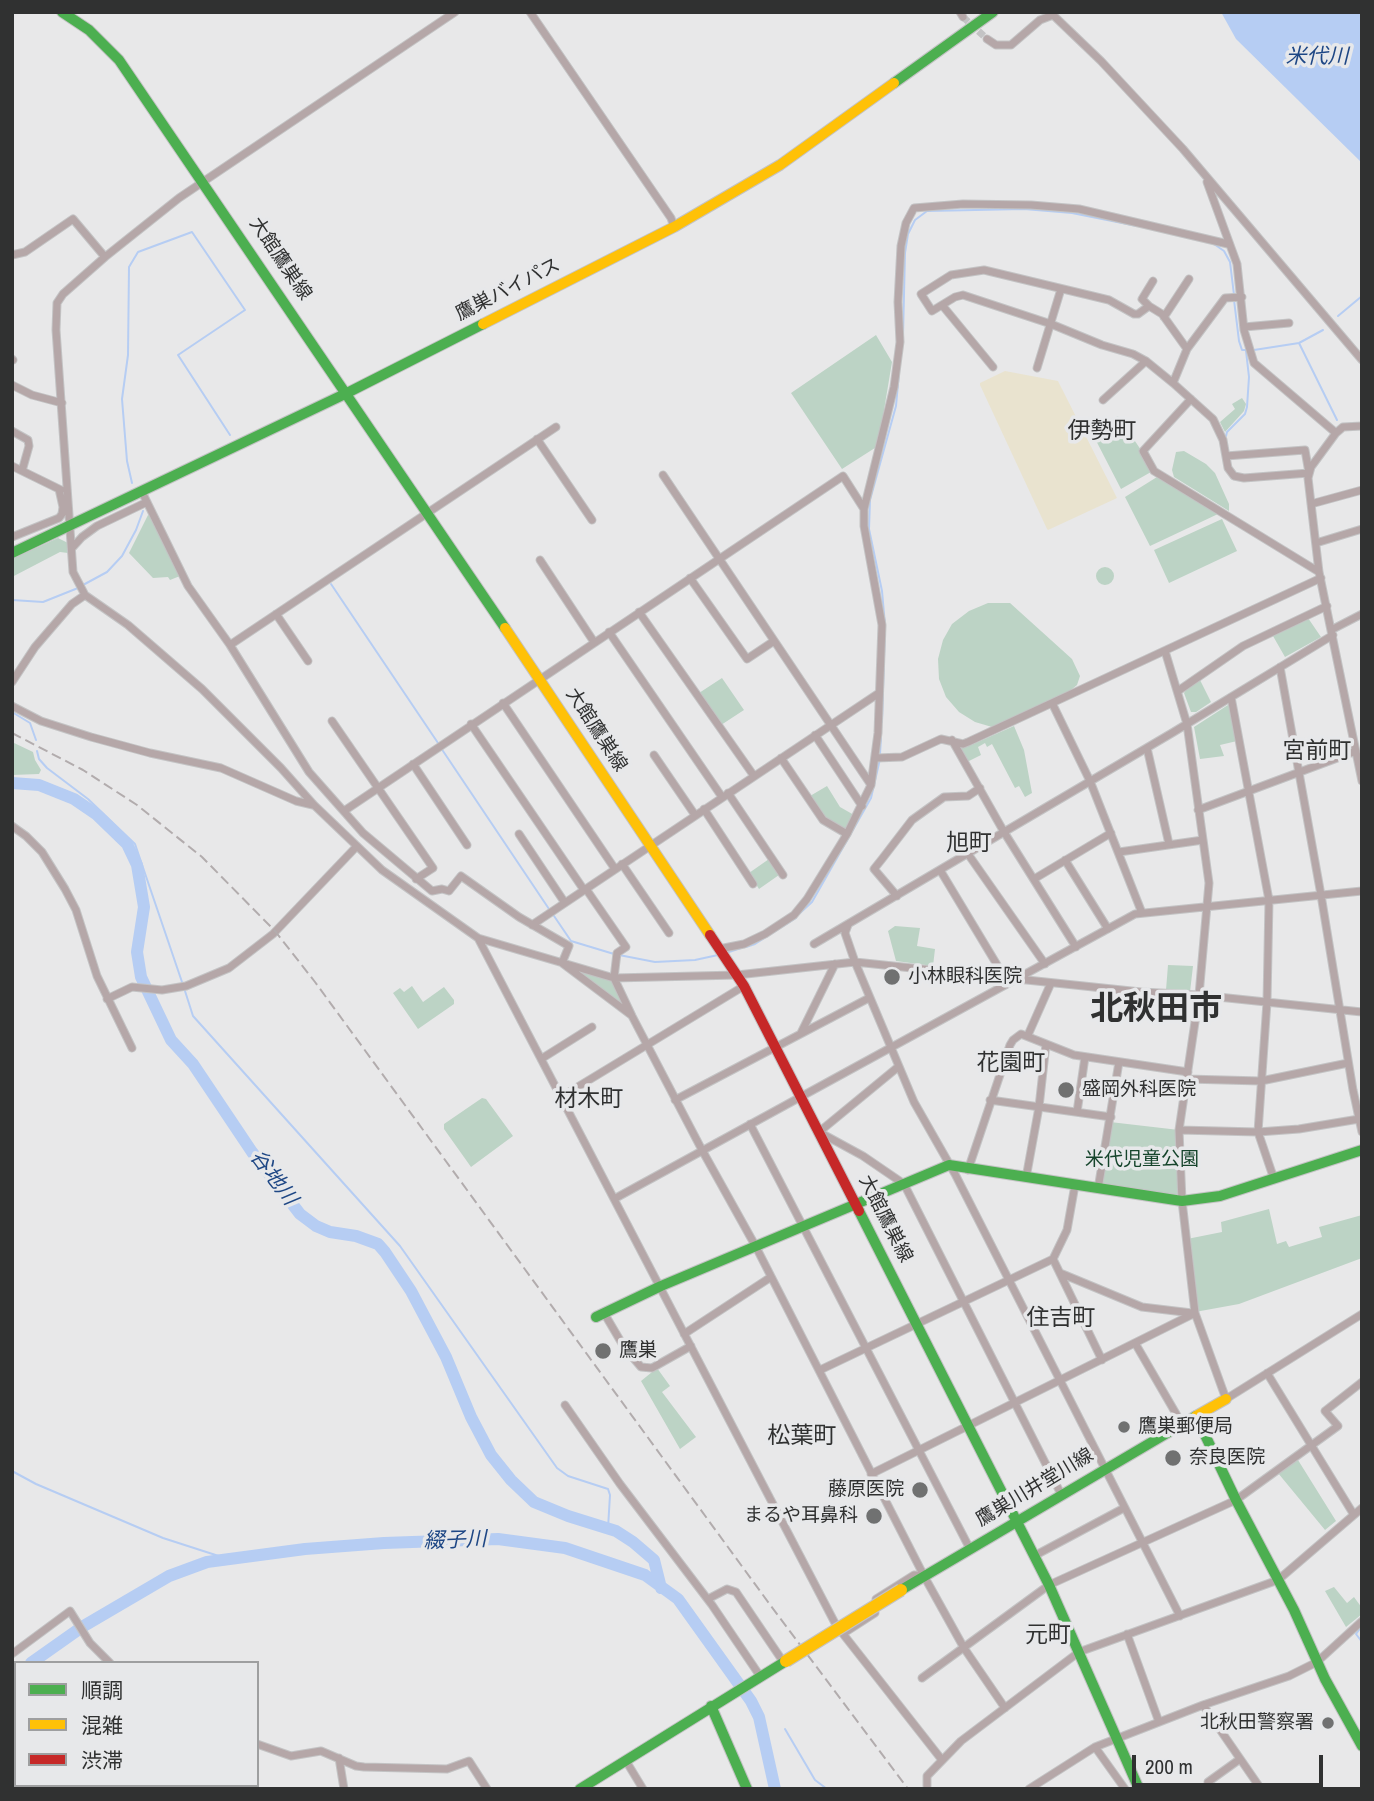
<!DOCTYPE html>
<meta charset="utf-8">
<style>
body{margin:0}
#map{position:relative;width:1374px;height:1801px;overflow:hidden;background:#e8e8e9;font-family:"Archivo Narrow","Noto Sans JP",sans-serif}
canvas{display:block}
.frame{position:absolute;inset:0;border:14px solid #303131;pointer-events:none}
.legend{position:absolute;left:14px;top:1661px;width:245px;height:126px;box-sizing:border-box;background:#e7e8ea;border:2px solid #9e9fa0;margin:0;padding:9px 12px;list-style:none;font-size:21px;color:#303131}
.legend li{display:flex;align-items:center;gap:14px;height:35px}
.legend b{width:35px;border:2px solid #9e9fa0}
.scale{position:absolute;left:1132px;top:1755px;width:191px;height:32px;box-sizing:border-box;border:4px solid #303131;border-top:0;padding-left:9px;font-size:21px;line-height:24px;white-space:nowrap;color:#303131;-webkit-text-stroke:5px #e7e8ea;paint-order:stroke}
</style>
<div id="map">
<canvas width="1374" height="1801"></canvas>
<div class="frame"></div>
<ul class="legend">
<li><b style="height:9px;background:#4caf50"></b>順調</li>
<li><b style="height:9px;background:#ffc107"></b>混雑</li>
<li><b style="height:9px;background:#c62828"></b>渋滞</li>
</ul>
<div class="scale">200 m</div>
</div>
<script>
const context = document.querySelector('canvas').getContext('2d');
context.lineJoin = 'round';
function fill(path, color) {
  context.fillStyle = color;
  context.fill(path, 'evenodd');
}
function toPath(rows) {
  const path = new Path2D();
  for (const r of rows) {
    if (r.length === 3) {
      path.moveTo(r[0] + r[2], r[1]);
      path.arc(r[0], r[1], r[2], 0, 2 * Math.PI);
      continue;
    }
    path.moveTo(r[0], r[1]);
    for (let i = 2; i < r.length; i += 2) path.lineTo(r[i], r[i + 1]);
  }
  return path;
}
function stroke(path, color, width, dash) {
  context.strokeStyle = color;
  context.lineWidth = width;
  context.lineCap = dash ? 'butt' : 'round';
  context.setLineDash(dash || []);
  context.stroke(path);
}
function write(font, color, halo, rows, align = 'center') {
  context.font = font + ' "Archivo Narrow","Noto Sans JP",sans-serif';
  context.lineWidth = 7;
  context.setLineDash([]);
  context.textBaseline = 'middle';
  context.strokeStyle = halo;
  context.fillStyle = color;
  for (const [text, x, y, turn = 0] of rows) {
    context.save();
    context.translate(x, y);
    context.rotate((+turn || 0) * Math.PI / 180);
    context.textAlign = isNaN(turn) ? turn : align;
    if (halo) context.strokeText(text, 0, 0);
    context.fillText(text, 0, 0);
    context.restore();
  }
}
fill(toPath([
 [876,335,892,362,878,446,842,469,791,393],
 [1242,398,1246,404,1244,411,1225,432,1220,422,1235,409,1232,404],
 [1118,416,1141,450,1151,472,1121,489,1089,427],
 [1184,451,1206,464,1215,473,1229,504,1229,511,1174,477,1172,470,1176,452],
 [1157,477,1218,514,1150,546,1125,497],
 [148,515,153,517,180,576,170,580,168,577,153,578,129,553],
 [1222,519,1237,551,1169,583,1154,550],
 [58,538,68,543,68,553,60,552,12,577,12,559],
 [1105,576,9],
 [988,603,1010,603,1072,659,1080,676,1077,685,1071,690,992,727,975,722,959,712,946,697,939,679,938,659,943,640,952,624,969,611],
 [1308,618,1321,637,1285,657,1273,636],
 [722,678,744,710,721,725,699,693],
 [1200,680,1211,702,1196,712,1191,712,1184,693,1188,687],
 [1228,705,1230,706,1237,741,1220,745,1224,756,1200,759,1194,727],
 [1014,726,1024,750,1032,793,1025,797,1019,786,1015,788,992,744,987,747,985,743,978,747,981,755,967,762,957,744,971,745],
 [12,742,33,752,35,760,41,770,39,774,12,775],
 [827,786,840,807,854,815,846,831,825,819,810,796],
 [769,859,779,875,759,889,749,873],
 [895,926,920,928,917,946,935,949,933,966,896,961,888,931],
 [562,963,614,978,632,1016],
 [1168,965,1193,966,1190,992,1166,990],
 [412,986,423,1002,444,987,454,1000,454,1004,418,1029,393,993,400,988,404,992],
 [482,1098,486,1099,513,1136,471,1167,444,1129,444,1124],
 [1110,1122,1179,1130,1182,1201,1098,1189],
 [1269,1209,1277,1244,1286,1241,1289,1247,1322,1237,1319,1227,1362,1215,1362,1258,1239,1304,1195,1312,1187,1239,1222,1232,1221,1222],
 [657,1368,670,1386,662,1392,696,1437,680,1449,641,1381],
 [1298,1460,1336,1521,1325,1530,1278,1473],
 [1334,1587,1347,1603,1354,1597,1362,1608,1362,1614,1346,1627,1325,1591]
]), '#bcd3c5');
fill(toPath([
 [1005,371,1058,381,1117,498,1048,530,1047,529,980,385,980,383]
]), '#e9e3cf');
fill(toPath([
 [1221,12,1362,12,1362,163,1236,39]
]), '#b6cdf3');
stroke(toPath([
 [1214,244,1224,251,1230,262,1234,295],
 [1234,300,1239,341,1242,350,1249,350],
 [1338,316,1362,296],
 [903,336,905,253,908,234,915,220,927,211,1024,209,1072,213,1137,226],
 [1299,343,1337,420],
 [1254,350,1299,343,1323,330],
 [1226,436,1227,432,1245,414,1247,407,1249,377,1246,351],
 [132,483,127,461,122,399,128,355,129,267,138,252,192,232,245,310,178,355,230,435],
 [331,584,438,743],
 [83,585,107,572,122,556,136,530,143,511],
 [12,600,43,602,78,588],
 [12,712,30,723,36,740],
 [882,722,885,625,882,591,869,529,870,500,896,406,899,373],
 [441,748,549,909],
 [37,751,39,759,47,768,88,799,135,844,182,982],
 [880,754,881,738],
 [552,913,571,941,614,954],
 [799,914,812,902,871,798,880,759],
 [746,947,755,944,796,918],
 [726,953,741,948],
 [619,955,655,962,695,960,718,955],
 [185,991,193,1016,400,1246,557,1468,568,1476,608,1489,610,1495,608,1528],
 [12,1471,36,1484,163,1538,228,1559],
 [1362,1626,1356,1634,1362,1642],
 [785,1729,815,1780,827,1789]
]), '#b6cdf3', 2);
stroke(toPath([
 [12,783,39,785,74,799,96,814,127,844,137,865,144,907,137,952,141,977,171,1040,193,1064,252,1152,300,1214,316,1226,330,1232,356,1236,378,1244,385,1252,411,1291,446,1357,471,1417,491,1455,511,1480,534,1502,568,1516,616,1531,633,1542,654,1560,661,1588],
 [31,1663,82,1627,169,1576,207,1562,305,1549,384,1543,498,1539,565,1548,645,1575,678,1599,751,1701,759,1717,775,1789],
 [12,1676,16,1674]
]), '#b6cdf3', 12);
stroke(toPath([
 [963,17,987,39]
]), '#c3c3c4', 7, [7, 3.5]);
const street = toPath([
 [455,12,179,198,105,257,63,294,57,303,56,330,73,572,85,595,128,625,202,689,281,768,314,805,382,870,478,938,614,978,737,975,855,962,1141,992,1199,995,1362,1012],
 [530,12,671,218,674,227],
 [960,12,963,17],
 [987,39,996,45,1011,45,1040,20,1053,15,1101,61,1183,149,1362,360],
 [1207,182,1237,264,1244,330,1254,363,1336,433],
 [12,255,25,252,73,219,105,257],
 [942,305,993,367],
 [1149,306,1142,299,1153,281],
 [1164,317,1189,279],
 [1244,327,1289,323],
 [1187,349,1162,314,1149,306,1138,314,1134,314,1109,300,984,270,951,275,921,294,932,311,955,297,963,295,1051,324,1102,345,1133,354,1146,361,1173,383,1187,349,1225,298,1242,297],
 [12,359,13,360],
 [1037,368,1061,289],
 [1173,383,1213,419,1223,440,1228,468,1234,476,1244,478,1309,473,1305,450,1226,456],
 [12,385,32,395,62,403],
 [1191,399,1143,451,1154,471,1319,572],
 [1103,400,1146,361],
 [1362,426,1343,427,1336,433,1311,467,1308,478,1319,572,1362,781],
 [12,431,28,440,29,446,22,471],
 [537,439,592,520],
 [12,466,61,490],
 [663,475,871,785],
 [142,492,188,586,230,645,309,772,363,833,432,891,442,889,449,891,461,876,519,917,569,946,562,963,631,1015],
 [1311,504,1362,490],
 [12,537,59,518,62,514,63,507,59,489],
 [1316,543,1362,529],
 [72,548,82,537,97,526,147,502],
 [540,560,594,642],
 [690,578,747,659,774,641],
 [639,612,754,776],
 [276,614,308,661],
 [1333,629,1362,614],
 [609,632,722,797],
 [230,645,556,427],
 [1165,651,1187,724,1209,883,1199,995,1179,1130,1182,1201,1195,1313,1226,1399,1362,1314],
 [1280,667,1321,895,1353,1090,1362,1132],
 [12,682,35,647,72,604,85,595],
 [1178,691,1243,646,1327,606],
 [1231,697,1269,900,1267,1002,1258,1132,1274,1179],
 [503,703,615,869],
 [1052,703,1090,781,1142,913],
 [12,706,41,721,91,737,150,753,221,768,296,801,313,805],
 [332,721,433,868,416,879],
 [471,724,584,890],
 [815,735,862,806],
 [952,740,1004,832,1076,947],
 [1147,748,1169,844],
 [654,755,695,815],
 [781,758,823,820,847,834],
 [876,758,902,757,941,739,963,744,968,742,1321,578],
 [413,764,467,845],
 [728,793,783,875],
 [704,809,753,884],
 [1198,810,1356,751],
 [344,811,843,476,864,509],
 [12,826,26,836,42,852,65,889,76,910,97,976,132,1048],
 [519,834,565,903],
 [1119,852,1203,840],
 [968,854,1045,964],
 [1065,860,1108,929],
 [622,864,669,933],
 [940,870,1005,978],
 [1034,879,1111,833],
 [586,889,626,947,617,953,614,978,632,1016,702,1150,756,1247,924,1576,964,1648,1005,1708],
 [897,896,874,869,882,859,912,820,944,797,968,796,980,788],
 [532,925,879,693],
 [848,925,845,933,855,962,914,1102,955,1174,1180,1616],
 [478,938,836,1625,942,1760],
 [814,944,1172,733,1333,635],
 [719,949,744,944,765,934,794,915,807,899,847,834,871,785,878,733,882,625,864,526,864,509,894,387,900,342,898,302,901,246,906,223,914,208,963,204,1031,205,1079,209,1228,244],
 [107,999,132,987,162,990,186,986,229,968,273,934,357,846],
 [801,1033,835,964],
 [1028,1035,1051,983],
 [541,1059,592,1027],
 [898,1067,819,1132,863,1156,904,1184,1061,1494],
 [1187,1079,1261,1081,1348,1063],
 [561,1097,744,986],
 [675,1100,869,998],
 [990,1100,1111,1117],
 [1077,1112,1085,1057],
 [750,1124,970,1549],
 [1179,1130,1258,1132,1299,1129,1359,1119],
 [968,1170,1010,1045,1013,1040,1021,1034,1074,1055,1188,1072],
 [1026,1178,1039,1107,1046,1044],
 [1098,1189,1119,1062],
 [614,1199,1135,914,1362,891],
 [1053,1259,1102,1360],
 [1060,1273,1142,1307,1192,1313],
 [604,1313,624,1347,641,1367,652,1368,691,1346],
 [684,1334,771,1277],
 [1135,1343,1182,1424],
 [820,1370,1053,1259,1067,1230,1075,1185],
 [1267,1373,1354,1515],
 [565,1405,620,1484,712,1605,760,1676],
 [871,1474,1195,1313],
 [1034,1556,1124,1508],
 [708,1599,727,1589,736,1592,780,1657],
 [876,1599,914,1575,924,1576],
 [844,1633,875,1613],
 [1127,1634,1159,1722],
 [12,1654,70,1611,90,1643,110,1663],
 [922,1678,1049,1585,1236,1500,1338,1426,1325,1411,1362,1382],
 [1203,1705,1261,1789],
 [257,1744,291,1756,321,1751,356,1766,364,1767,447,1769,469,1761,487,1789],
 [1095,1747,1125,1789],
 [339,1758,344,1789],
 [626,1761,643,1789],
 [1208,1782,1240,1759],
 [138,1785,139,1789],
 [927,1786,927,1776,961,1741,1079,1652,1278,1580,1362,1508],
 [16,1789,18,1789],
 [78,1789,82,1785],
 [205,1789,207,1785],
 [1029,1789,1095,1747,1203,1705,1289,1676,1317,1662,1362,1621]
]);
const fast = toPath([
 [62,12,89,30,119,60,505,628],
 [894,83,993,12],
 [12,553,347,393,483,324],
 [859,1211,1049,1585,1139,1789],
 [596,1317,661,1286,949,1165,1182,1201,1220,1196,1362,1150],
 [901,1590,1196,1416,1236,1500,1294,1610,1325,1679,1362,1746],
 [711,1706,747,1789],
 [580,1789,786,1661]
]);
const slow = toPath([
 [483,324,674,227,780,165,894,83],
 [505,628,710,935],
 [1196,1416,1226,1399]
]);
const jam = toPath([
 [710,935,744,986,859,1211]
]);
stroke(street, '#c3c3c4', 9);
stroke(fast, '#c3c3c4', 12);
stroke(slow, '#c3c3c4', 12);
stroke(jam, '#c3c3c4', 12);
stroke(street, '#b5a7a8', 7);
stroke(fast, '#4caf50', 10);
stroke(slow, '#ffc107', 10);
stroke(jam, '#c62828', 10);
stroke(toPath([
 [12,733,83,770,137,805,202,857,275,931,315,982,771,1606,908,1789]
]), '#b2acad', 2, [10, 5]);
const slowBridge = toPath([
 [786,1661,901,1590]
]);
stroke(slowBridge, '#c3c3c4', 14, []);
stroke(slowBridge, '#ffc107', 12);
for (const [x, y, r, color] of [
 [892,977,9,"#707171"],
 [1066,1090,9,"#707171"],
 [603,1351,9,"#707171"],
 [1124,1427,7,"#707171"],
 [1173,1458,9,"#707171"],
 [920,1490,9,"#707171"],
 [874,1516,9,"#707171"],
 [1328,1723,7,"#707171"]
]) {
  const dot = new Path2D();
  dot.arc(x, y, r, 0, 2 * Math.PI);
  context.fillStyle = color;
  context.fill(dot);
  stroke(dot, '#e7e8ea', 2.5);
}
write('19px', '#303131', '#e7e8ea', [
 ["大館鷹巣線",280,259,56],
 ["鷹巣バイパス",508,290,-27],
 ["大館鷹巣線",596,730,57],
 ["大館鷹巣線",885,1219,63],
 ["鷹巣川井堂川線",1035,1488,-31]
]);
write('19px', '#303131', '#e7e8ea', [
 ["小林眼科医院",908,977],
 ["盛岡外科医院",1082,1090],
 ["鷹巣",619,1351],
 ["鷹巣郵便局",1138,1427],
 ["奈良医院",1189,1458],
 ["藤原医院",904,1490,"right"],
 ["まるや耳鼻科",858,1516,"right"],
 ["北秋田警察署",1314,1723,"right"]
], 'left');
write('19px', '#16452c', '#e7e8ea', [
 ["米代児童公園",1142,1160]
]);
write('italic 21px', '#1e4785', '#e7e8ea', [
 ["米代川",1317,57],
 ["谷地川",273,1178,53],
 ["綴子川",455,1541,-2]
]);
write('23px', '#303131', '#e7e8ea', [
 ["伊勢町",1102,432],
 ["宮前町",1317,752],
 ["旭町",969,844],
 ["花園町",1011,1064],
 ["材木町",589,1100],
 ["住吉町",1061,1319],
 ["松葉町",802,1437],
 ["元町",1048,1636]
]);
write('bold 33px', '#303131', '#e7e8ea', [
 ["北秋田市",1156,1010]
]);
</script>
